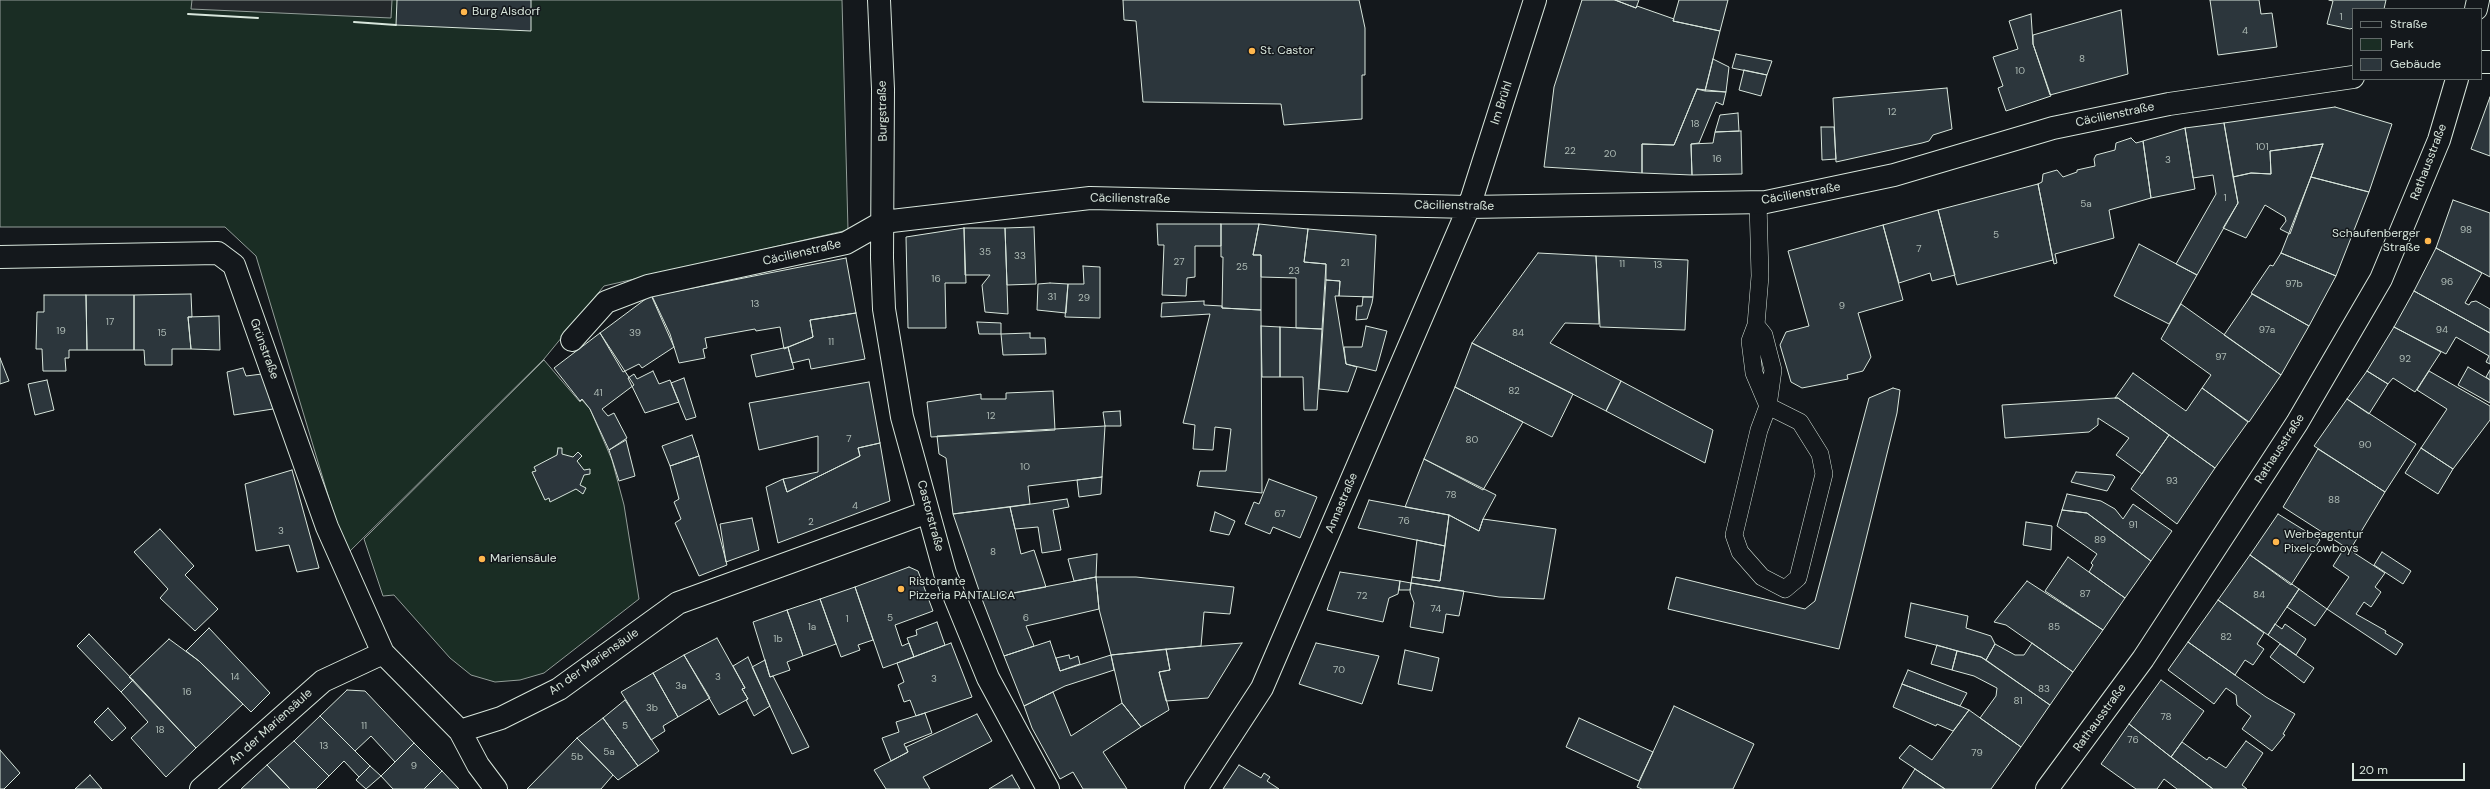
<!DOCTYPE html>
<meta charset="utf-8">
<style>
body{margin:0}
#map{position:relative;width:2490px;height:789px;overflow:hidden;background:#14181c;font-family:"DM Sans",sans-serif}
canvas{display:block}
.legend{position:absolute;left:2352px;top:8px;width:130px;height:72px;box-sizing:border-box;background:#14181c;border:1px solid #626a69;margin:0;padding:5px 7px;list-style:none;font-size:12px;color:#d8e6dc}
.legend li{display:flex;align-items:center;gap:8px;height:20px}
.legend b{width:20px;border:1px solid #626a69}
.scale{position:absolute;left:2352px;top:763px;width:113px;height:18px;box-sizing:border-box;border:2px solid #d8e6dc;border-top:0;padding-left:5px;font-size:12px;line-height:14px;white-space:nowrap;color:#d8e6dc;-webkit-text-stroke:3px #14181c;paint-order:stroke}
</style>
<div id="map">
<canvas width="2490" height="789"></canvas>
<ul class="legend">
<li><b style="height:5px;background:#14181c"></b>Straße</li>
<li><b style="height:11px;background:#1a2d24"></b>Park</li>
<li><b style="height:11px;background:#2c363c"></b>Gebäude</li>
</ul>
<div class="scale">20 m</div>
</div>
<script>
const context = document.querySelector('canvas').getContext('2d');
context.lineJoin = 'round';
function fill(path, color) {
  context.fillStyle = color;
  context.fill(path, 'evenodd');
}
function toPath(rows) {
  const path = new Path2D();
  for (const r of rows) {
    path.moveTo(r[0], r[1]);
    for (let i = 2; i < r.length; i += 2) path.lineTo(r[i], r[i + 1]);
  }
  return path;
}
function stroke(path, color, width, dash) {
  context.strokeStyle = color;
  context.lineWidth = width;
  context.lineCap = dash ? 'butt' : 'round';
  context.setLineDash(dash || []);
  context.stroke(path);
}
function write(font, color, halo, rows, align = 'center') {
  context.font = font + ' "DM Sans",sans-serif';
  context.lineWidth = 3;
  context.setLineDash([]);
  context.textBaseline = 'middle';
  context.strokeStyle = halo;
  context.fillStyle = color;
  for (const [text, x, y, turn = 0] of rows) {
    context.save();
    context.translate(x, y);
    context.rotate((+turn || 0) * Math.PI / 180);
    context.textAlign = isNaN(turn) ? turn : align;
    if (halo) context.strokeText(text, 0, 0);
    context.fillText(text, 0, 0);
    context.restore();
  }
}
const green = toPath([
 [0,0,842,0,848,230,604,286,544,359,346,555,256,256,225,227,0,227,0,0],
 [544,360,580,402,582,400,590,409,612,460,624,505,639,599,544,673,520,680,495,682,471,675,450,658,394,595,383,596,364,539,544,360]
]);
fill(green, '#1a2d24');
stroke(green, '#939e99', 1);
const parking = toPath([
 [192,0,392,0,391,18,191,9,192,0]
]);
fill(parking, '#24282b');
stroke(parking, '#939e99', 1);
const building = toPath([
 [397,0,531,0,531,31,396,25,397,0],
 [1123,0,1359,0,1365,28,1365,75,1362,75,1362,119,1284,125,1281,104,1143,102,1136,21,1124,20,1123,0],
 [1582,0,1615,0,1636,8,1637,6,1674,19,1673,21,1720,31,1705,91,1697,89,1674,145,1642,144,1642,173,1544,167,1554,87,1582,0],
 [1615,0,1639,0,1636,8,1615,0],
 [1679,0,1728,0,1720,31,1673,21,1679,0],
 [2210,0,2259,0,2261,14,2272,13,2277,47,2218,55,2210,0],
 [2329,0,2386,0,2384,9,2353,9,2353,28,2350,29,2327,24,2333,1,2329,0],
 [2121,10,2128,74,2050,95,2033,44,2033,35,2121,10],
 [2031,14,2033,44,2051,96,2006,111,1998,88,2003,86,1993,57,2018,49,2009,21,2031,14],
 [1736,54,1772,61,1767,75,1732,68,1736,54],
 [1713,59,1729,67,1726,92,1705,91,1713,59],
 [1744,70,1767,75,1761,96,1739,90,1744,70],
 [1947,88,1952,129,1933,135,1929,141,1922,143,1836,162,1833,98,1947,88],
 [1697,89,1726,92,1723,105,1716,102,1699,143,1691,144,1692,175,1642,173,1642,144,1674,145,1697,89],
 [2490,97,2490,156,2471,149,2490,97],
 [2335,107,2392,124,2369,192,2311,177,2323,144,2270,151,2271,174,2251,173,2233,177,2224,123,2335,107],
 [1738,113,1739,131,1715,132,1720,115,1738,113],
 [2224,123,2238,203,2197,275,2176,264,2216,194,2213,175,2193,178,2185,128,2224,123],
 [1821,127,1834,127,1836,159,1822,160,1821,127],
 [2185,128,2195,189,2151,198,2143,141,2185,128],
 [1741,131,1742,174,1692,175,1691,144,1713,143,1715,132,1741,131],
 [2131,138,2136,143,2143,141,2151,198,2109,210,2114,238,2055,254,2057,263,2054,264,2038,184,2042,182,2043,174,2057,170,2063,177,2077,172,2077,170,2095,166,2094,159,2096,155,2115,150,2116,143,2131,138],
 [2323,144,2290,234,2280,229,2286,221,2285,217,2265,205,2246,238,2223,228,2238,203,2233,177,2251,173,2271,174,2270,151,2323,144],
 [2311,177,2369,192,2336,276,2281,253,2311,177],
 [2038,184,2053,260,1957,285,1938,210,2038,184],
 [2453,200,2490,213,2490,277,2436,248,2453,200],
 [1938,210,1955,275,1932,281,1930,273,1899,283,1883,225,1938,210],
 [1157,224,1221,224,1221,246,1195,246,1195,277,1187,278,1186,296,1162,295,1164,245,1158,245,1157,224],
 [1221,224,1259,224,1253,255,1261,255,1261,310,1222,308,1223,257,1221,257,1221,224],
 [1259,224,1308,229,1304,262,1326,264,1322,329,1296,328,1296,278,1261,277,1261,255,1253,255,1259,224],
 [1883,225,1903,300,1858,313,1871,357,1863,371,1847,375,1848,379,1802,388,1791,382,1780,345,1786,332,1809,326,1788,251,1883,225],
 [1034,227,1036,284,1007,285,1005,228,1034,227],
 [964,228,966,283,945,283,946,328,908,328,906,237,964,228],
 [964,228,1005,228,1008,314,985,312,982,285,990,275,965,275,964,228],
 [1308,229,1376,235,1373,297,1339,296,1340,281,1326,280,1326,264,1304,262,1308,229],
 [2139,244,2197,275,2169,324,2114,296,2139,244],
 [2436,248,2482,273,2465,303,2469,305,2471,302,2476,301,2490,309,2490,333,2414,291,2436,248],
 [1538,253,1596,256,1599,324,1565,323,1550,343,1621,381,1606,411,1472,343,1538,253],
 [2281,253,2336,276,2309,326,2251,293,2270,265,2273,266,2281,253],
 [1596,256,1688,260,1685,330,1600,327,1596,256],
 [846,258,856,313,810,320,813,337,784,349,780,327,756,331,755,329,705,338,707,348,703,349,705,358,679,363,670,334,652,296,846,258],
 [1083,266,1100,267,1100,318,1065,317,1068,284,1084,284,1083,266],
 [1326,280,1340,281,1339,296,1335,296,1346,364,1357,367,1348,392,1319,389,1326,280],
 [1050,283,1068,284,1066,313,1037,310,1038,284,1050,283],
 [2414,291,2490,333,2490,364,2486,362,2489,356,2456,337,2446,354,2394,327,2414,291],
 [191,294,192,317,188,317,191,349,172,349,172,365,145,365,144,350,134,350,134,295,191,294],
 [2252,294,2309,326,2281,375,2224,335,2252,294],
 [44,295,86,295,87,350,69,350,69,358,65,358,66,371,43,371,42,349,36,349,37,312,44,312,44,295],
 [86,295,134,295,134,350,87,350,86,295],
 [651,295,674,347,642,368,639,364,623,372,600,333,651,295],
 [1363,297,1373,297,1372,303,1367,319,1356,320,1357,306,1362,306,1363,297],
 [1204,301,1204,305,1222,306,1222,308,1261,310,1262,493,1197,486,1200,471,1226,471,1231,429,1215,427,1213,450,1193,449,1195,425,1183,423,1210,314,1161,317,1162,303,1204,301],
 [2181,304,2281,375,2249,422,2202,388,2211,375,2161,339,2181,304],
 [856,313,865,359,811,369,809,359,792,363,788,347,813,337,810,320,856,313],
 [219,316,220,350,191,349,188,317,219,316],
 [977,322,1001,323,1001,334,979,334,977,322],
 [1261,326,1280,327,1280,377,1262,377,1261,326],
 [1366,326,1387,331,1376,371,1346,364,1344,347,1362,347,1366,326],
 [1280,327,1322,329,1317,410,1304,410,1303,377,1280,377,1280,327],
 [2394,327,2441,352,2415,392,2393,378,2388,384,2367,371,2394,327],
 [600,333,634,385,602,409,608,416,614,413,627,438,609,450,590,409,582,399,580,401,554,368,600,333],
 [1030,333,1030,338,1045,338,1046,354,1003,355,1001,334,1030,333],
 [1472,343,1573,394,1552,437,1455,387,1472,343],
 [788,347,794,369,756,377,751,355,788,347],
 [0,358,9,381,0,384,0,358],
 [2468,367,2490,380,2490,403,2458,385,2468,367],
 [243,368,246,376,262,374,273,409,234,415,227,372,243,368],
 [2490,370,2490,380,2486,377,2490,370],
 [653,371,659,384,670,380,679,402,645,413,628,378,634,374,637,379,653,371],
 [2367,371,2388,384,2369,414,2347,399,2367,371],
 [2429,371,2490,406,2490,420,2453,469,2421,448,2447,409,2417,390,2429,371],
 [2133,373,2186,411,2202,388,2248,422,2215,468,2118,398,2115,398,2133,373],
 [684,378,696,417,686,420,671,383,684,378],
 [47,380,54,410,35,415,28,384,47,380],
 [1621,381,1713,430,1705,463,1606,411,1621,381],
 [869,382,880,443,858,448,860,456,787,492,783,479,818,472,818,436,759,450,749,403,869,382],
 [1455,387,1523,422,1483,490,1424,459,1455,387],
 [1893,388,1900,390,1897,413,1839,649,1668,609,1676,577,1805,609,1815,601,1869,398,1893,388],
 [1053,391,1055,430,931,437,927,402,981,394,981,399,1006,399,1006,393,1053,391],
 [2115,398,2118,398,2169,435,2142,474,2116,455,2129,438,2098,418,2098,425,2089,432,2005,438,2002,405,2115,398],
 [2347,399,2416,444,2385,492,2314,446,2347,399],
 [1120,411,1121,426,1105,426,1103,412,1120,411],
 [1105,426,1102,477,1028,486,1030,504,953,514,946,458,939,454,937,436,1105,426],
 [692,435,699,456,670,466,662,446,692,435],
 [2169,435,2215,468,2177,524,2131,489,2169,435],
 [626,440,635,476,619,481,609,450,626,440],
 [880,443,890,501,778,543,766,487,783,479,787,492,860,456,858,448,880,443],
 [558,448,562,448,562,454,573,457,578,452,582,456,577,461,584,470,590,469,590,474,584,475,580,485,586,488,583,494,576,489,550,502,549,498,545,500,532,472,536,471,534,467,557,455,558,448],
 [2421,448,2453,469,2438,494,2405,473,2421,448],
 [2318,449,2385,492,2350,550,2283,507,2318,449],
 [699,456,727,565,699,576,675,523,681,519,674,502,679,499,670,466,699,456],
 [1424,459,1496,495,1483,519,1479,531,1449,515,1405,507,1424,459],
 [292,470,319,568,297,572,289,545,256,551,245,484,292,470],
 [2076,472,2113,475,2115,477,2107,491,2071,482,2076,472],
 [1102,477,1101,494,1079,497,1077,480,1102,477],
 [1269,479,1317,497,1300,538,1273,527,1270,534,1245,524,1254,502,1259,504,1269,479],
 [2067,494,2101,501,2115,509,2123,519,2133,504,2172,531,2151,561,2087,513,2062,510,2067,494],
 [1067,499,1069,507,1053,510,1061,550,1042,553,1038,527,1015,529,1010,507,1067,499],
 [1369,500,1449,515,1445,546,1358,528,1369,500],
 [1010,507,1021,554,1034,550,1046,587,982,599,953,514,1010,507],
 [2062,510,2087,513,2151,561,2125,598,2089,572,2093,565,2091,563,2097,554,2057,526,2062,510],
 [1215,512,1235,521,1229,535,1210,531,1215,512],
 [2278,514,2320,540,2291,585,2250,555,2278,514],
 [1449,515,1479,531,1483,519,1556,529,1544,599,1499,597,1411,583,1412,577,1440,581,1449,515],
 [752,518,759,550,726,562,720,524,752,518],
 [2026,522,2052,526,2051,550,2023,545,2026,522],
 [160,529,194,566,185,575,218,609,195,631,160,598,168,589,134,552,160,529],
 [1417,540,1445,546,1440,581,1412,577,1417,540],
 [2345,547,2385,573,2375,587,2381,592,2371,607,2364,602,2356,614,2386,631,2385,633,2403,644,2396,655,2327,609,2349,577,2333,566,2345,547],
 [2382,552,2411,571,2403,584,2374,565,2382,552],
 [1097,554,1096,577,1074,581,1068,559,1097,554],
 [2250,555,2299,589,2268,635,2218,600,2250,555],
 [2068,557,2125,598,2103,630,2045,591,2068,557],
 [909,567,918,571,933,611,895,625,902,646,909,643,914,657,883,668,855,587,909,567],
 [1340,572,1400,581,1398,594,1389,598,1383,622,1327,610,1340,572],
 [1096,577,1136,577,1234,587,1230,614,1204,612,1201,646,1111,655,1099,609,1096,577],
 [1096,577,1099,609,1026,626,1034,646,1004,656,982,599,1096,577],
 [1400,581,1411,583,1410,590,1399,590,1400,581],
 [2027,581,2103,630,2073,672,2006,625,1994,622,2027,581],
 [1411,583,1464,591,1459,616,1446,614,1443,633,1410,627,1414,603,1410,592,1411,583],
 [855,587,873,640,858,645,860,650,841,657,820,599,855,587],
 [2299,589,2327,609,2315,626,2287,607,2299,589],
 [820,599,836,644,803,656,787,610,820,599],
 [2218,600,2264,633,2257,644,2264,649,2253,665,2245,660,2235,675,2188,642,2218,600],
 [1911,603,1968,616,1966,628,1991,636,1995,644,1986,660,1981,657,1905,637,1911,603],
 [787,610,803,656,787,662,790,670,770,677,753,622,787,610],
 [937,622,945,645,914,657,907,638,917,635,916,630,937,622],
 [2275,624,2282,629,2285,624,2306,639,2296,655,2268,635,2275,624],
 [209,628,270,693,251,712,199,661,186,651,209,628],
 [89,634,133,680,121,692,77,646,89,634],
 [717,638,745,688,742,689,748,699,719,715,684,655,717,638],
 [169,639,199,661,243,704,196,748,129,677,169,639],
 [1050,641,1060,671,1111,655,1114,670,1065,686,1024,706,1004,656,1050,641],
 [2188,642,2266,697,2295,714,2283,734,2285,735,2272,751,2242,729,2251,716,2237,705,2236,695,2226,688,2214,704,2168,670,2188,642],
 [951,643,972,697,916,716,910,700,904,702,898,685,904,682,897,663,951,643],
 [1242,643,1208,698,1166,701,1159,672,1170,670,1166,649,1242,643],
 [1316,643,1379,656,1362,704,1299,684,1316,643],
 [2032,643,2073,672,2050,705,1986,660,1995,644,2015,655,2024,655,2032,643],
 [2280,644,2314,668,2304,683,2270,657,2280,644],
 [1937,645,1957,651,1952,670,1931,664,1937,645],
 [1166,649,1170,670,1159,672,1169,710,1141,727,1122,703,1111,655,1166,649],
 [1405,650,1439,658,1432,691,1398,684,1405,650],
 [1957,651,1981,657,2050,705,2021,747,1980,718,1996,696,1997,688,1974,676,1952,670,1957,651],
 [684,655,710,698,678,717,653,673,684,655],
 [1069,655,1070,659,1078,656,1080,664,1060,671,1056,658,1069,655],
 [748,657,770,706,754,716,746,700,748,699,742,689,745,688,733,666,748,657],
 [765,660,770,677,773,676,809,747,792,754,752,667,765,660],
 [1908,670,1967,693,1960,706,1902,684,1908,670],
 [653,673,678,717,663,726,665,731,651,740,621,692,653,673],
 [133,680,196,748,166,777,131,738,148,722,121,692,133,680],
 [2161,680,2204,711,2171,757,2129,724,2161,680],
 [1902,684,1960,706,1969,710,1953,731,1937,724,1936,726,1893,707,1902,684],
 [347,690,365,691,414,743,395,762,371,736,355,751,320,716,347,690],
 [1053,692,1071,736,1122,703,1141,727,1103,752,1127,789,1083,789,1073,772,1060,779,1032,728,1024,706,1053,692],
 [625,700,659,751,638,766,603,718,625,700],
 [1674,706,1754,744,1733,789,1642,789,1637,787,1674,706],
 [108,708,126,728,112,741,94,722,108,708],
 [1969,710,2021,747,1991,789,1945,789,1899,758,1910,745,1932,760,1969,710],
 [925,713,932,733,904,744,908,752,891,761,882,738,899,732,896,722,925,713],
 [977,714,992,741,923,777,930,789,886,789,874,770,908,752,906,747,977,714],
 [320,716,370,766,359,777,344,761,329,776,294,741,320,716],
 [603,718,638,766,618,780,577,738,603,718],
 [1579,718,1653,752,1639,781,1566,747,1579,718],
 [2129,724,2171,757,2213,789,2177,789,2164,779,2157,789,2136,789,2101,764,2129,724],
 [577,738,613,775,601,789,527,789,577,738],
 [294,741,329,776,316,789,290,789,267,765,294,741],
 [2246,741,2263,753,2242,785,2247,789,2213,789,2171,757,2182,742,2207,760,2209,757,2226,768,2246,741],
 [414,743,442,771,424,789,393,789,381,776,414,743],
 [0,750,20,773,4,789,0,789,0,750],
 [267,765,290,789,241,789,267,765],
 [1239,765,1261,778,1264,773,1270,777,1267,781,1279,789,1223,789,1239,765],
 [370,766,381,776,366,789,356,780,370,766],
 [1915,769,1945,789,1902,789,1915,769],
 [442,771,459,789,424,789,442,771],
 [90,775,102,789,75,789,90,775],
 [1012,775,1020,789,989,789,1012,775]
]);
fill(building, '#2c363c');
stroke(building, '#d8e6dc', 1);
const service = toPath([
 [1756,325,1764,335,1773,370,1768,406,1759,430,1734,535,1740,552,1762,577,1785,589,1798,578,1824,474,1820,454,1800,422,1768,406,1754,373,1750,341,1756,325,1760,276,1758,202]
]);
const minor = toPath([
 [879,0,883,89,882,258,884,309,902,417,945,573,988,678,1048,789],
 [2476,9,2478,0],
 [2481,62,2490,62],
 [0,257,218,253,234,265,327,527,383,653],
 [572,340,606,302,648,286,846,243,883,222,1090,198,1469,207,1766,202,1894,175,2053,128,2169,104,2353,77],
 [460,731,478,765,496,789],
 [201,789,323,681,383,653,460,731,501,718,559,689,678,603,928,512],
 [1196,789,1262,688,1469,207,1535,0],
 [2047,789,2143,659,2297,423,2381,279,2439,140,2457,79]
]);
stroke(service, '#d8e6dc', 18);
stroke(minor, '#d8e6dc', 24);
stroke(service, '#14181c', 17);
stroke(minor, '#14181c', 22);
stroke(toPath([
 [188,14,258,18],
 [354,22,396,25]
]), '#d8e6dc', 2);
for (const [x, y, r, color] of [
 [464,12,4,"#ffb74d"],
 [1252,51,4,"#ffb74d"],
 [2428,241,4,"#ffb74d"],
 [2276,542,4,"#ffb74d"],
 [482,559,4,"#ffb74d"],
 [901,589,4,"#ffb74d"]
]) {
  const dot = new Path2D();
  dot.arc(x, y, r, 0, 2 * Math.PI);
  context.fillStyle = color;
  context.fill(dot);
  stroke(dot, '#14181c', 1.5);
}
write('10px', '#adbab4', null, [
 ["1",2341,17],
 ["4",2245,31],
 ["8",2082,59],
 ["10",2020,71],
 ["12",1892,112],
 ["18",1695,124],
 ["101",2262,147],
 ["22",1570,151],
 ["20",1610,154],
 ["16",1717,159],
 ["3",2168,160],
 ["1",2225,198],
 ["5a",2086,204],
 ["98",2466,230],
 ["5",1996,235],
 ["7",1919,249],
 ["35",985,252],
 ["33",1020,256],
 ["27",1179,262],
 ["21",1345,263],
 ["11",1622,264],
 ["13",1658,265],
 ["25",1242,267],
 ["23",1294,271],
 ["16",936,279],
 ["96",2447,282],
 ["97b",2294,284],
 ["31",1052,297],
 ["29",1084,298],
 ["13",755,304],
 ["9",1842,306],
 ["17",110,322],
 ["97a",2267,330],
 ["94",2442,330],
 ["19",61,331],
 ["15",162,333],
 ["39",635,333],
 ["84",1518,333],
 ["11",831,342],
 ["97",2221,357],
 ["92",2405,359],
 ["82",1514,391],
 ["41",598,393],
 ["12",991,416],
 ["7",849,439],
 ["80",1472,440],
 ["90",2365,445],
 ["10",1025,467],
 ["93",2172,481],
 ["78",1451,495],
 ["88",2334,500],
 ["4",855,506],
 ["67",1280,514],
 ["76",1404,521],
 ["2",811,522],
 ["91",2133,525],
 ["3",281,531],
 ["89",2100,540],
 ["8",993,552],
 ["87",2085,594],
 ["84",2259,595],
 ["72",1362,596],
 ["74",1436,609],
 ["5",890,618],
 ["6",1026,618],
 ["1",847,619],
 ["1a",812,627],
 ["85",2054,627],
 ["82",2226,637],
 ["1b",778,639],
 ["70",1339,670],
 ["14",235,677],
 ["3",718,677],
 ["3",934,679],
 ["3a",681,686],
 ["83",2044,689],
 ["16",187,692],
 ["81",2018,701],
 ["3b",652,708],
 ["78",2166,717],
 ["11",364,726],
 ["5",625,726],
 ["18",160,730],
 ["76",2133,740],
 ["13",324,746],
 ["5a",609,752],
 ["79",1977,753],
 ["5b",577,757],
 ["9",414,766]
]);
write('12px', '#d8e6dc', '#14181c', [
 ["Burg Alsdorf",472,12],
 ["St. Castor",1260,51],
 ["Schaufenberger",2420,234,"right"],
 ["Straße",2420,248,"right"],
 ["Werbeagentur",2284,535],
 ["Pixelcowboys",2284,549],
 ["Mariensäule",490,559],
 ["Ristorante",909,582],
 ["Pizzeria PANTALICA",909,596]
], 'left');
write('12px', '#d8e6dc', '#14181c', [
 ["Im Brühl",1502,103,-72],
 ["Burgstraße",883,111,-91],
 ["Cäcilienstraße",2115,115,-12],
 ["Rathausstraße",2429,162,-69],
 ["Cäcilienstraße",1801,194,-10],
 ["Cäcilienstraße",1130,199,1],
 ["Cäcilienstraße",1454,206,1],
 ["Cäcilienstraße",802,253,-13],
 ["Grünstraße",264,349,70],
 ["Rathausstraße",2280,449,-57],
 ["Annastraße",1342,503,-67],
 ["Castorstraße",930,516,75],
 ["An der Mariensäule",594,662,-35],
 ["Rathausstraße",2100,718,-54],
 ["An der Mariensäule",271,727,-42]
]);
</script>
